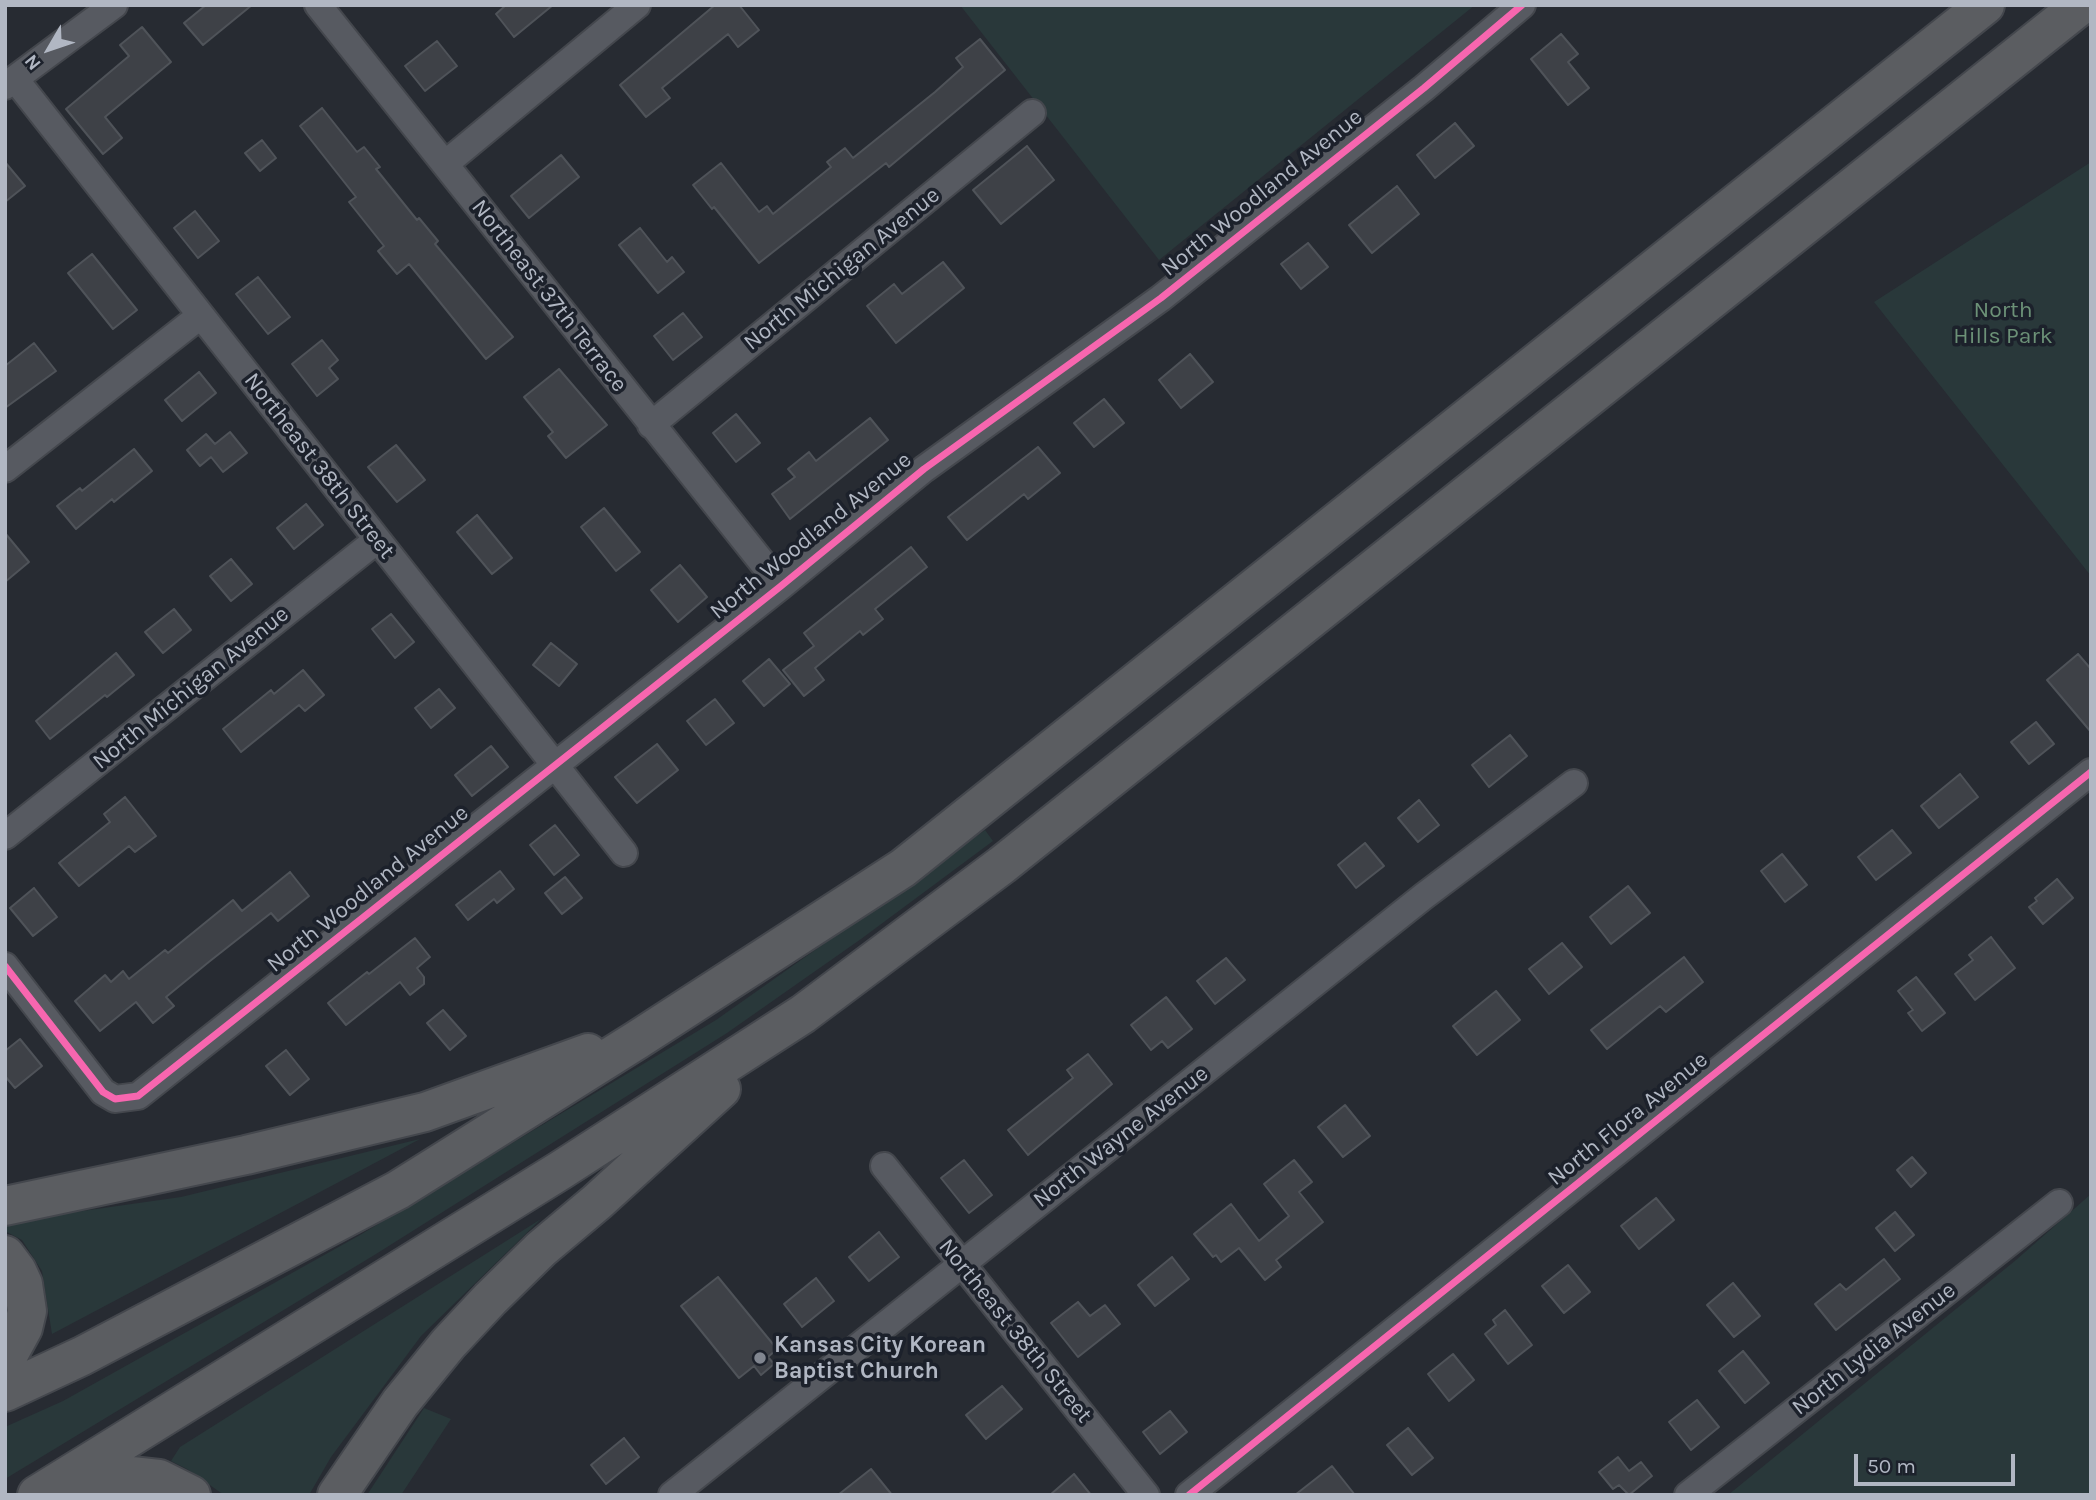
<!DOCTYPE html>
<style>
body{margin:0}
#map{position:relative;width:2096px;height:1500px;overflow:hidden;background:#272b32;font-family:Karla,sans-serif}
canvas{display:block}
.frame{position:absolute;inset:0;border:7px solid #b1b7c3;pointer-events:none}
.north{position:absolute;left:14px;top:14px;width:70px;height:70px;-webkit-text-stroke:5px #1c212b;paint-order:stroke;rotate:231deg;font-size:19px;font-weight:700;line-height:28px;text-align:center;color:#b1b7c3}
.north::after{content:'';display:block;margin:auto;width:24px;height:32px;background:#b1b7c3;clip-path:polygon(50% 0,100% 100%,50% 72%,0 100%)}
.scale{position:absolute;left:1854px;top:1454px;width:161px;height:32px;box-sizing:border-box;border:4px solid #b1b7c3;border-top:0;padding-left:9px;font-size:21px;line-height:24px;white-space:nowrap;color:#b1b7c3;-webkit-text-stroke:5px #1c212b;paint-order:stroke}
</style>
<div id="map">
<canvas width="2096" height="1500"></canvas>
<div class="frame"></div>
<div class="north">N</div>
<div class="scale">50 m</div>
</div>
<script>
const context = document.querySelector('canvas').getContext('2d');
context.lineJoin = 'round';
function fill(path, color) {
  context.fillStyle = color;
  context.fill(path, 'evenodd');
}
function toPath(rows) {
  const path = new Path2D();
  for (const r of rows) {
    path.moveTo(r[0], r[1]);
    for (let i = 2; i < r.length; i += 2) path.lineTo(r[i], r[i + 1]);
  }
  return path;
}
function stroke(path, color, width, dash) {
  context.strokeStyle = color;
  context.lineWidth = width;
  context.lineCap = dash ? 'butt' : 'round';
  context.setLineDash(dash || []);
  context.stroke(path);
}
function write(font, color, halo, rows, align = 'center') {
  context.font = font + ' Karla,sans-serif';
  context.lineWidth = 7;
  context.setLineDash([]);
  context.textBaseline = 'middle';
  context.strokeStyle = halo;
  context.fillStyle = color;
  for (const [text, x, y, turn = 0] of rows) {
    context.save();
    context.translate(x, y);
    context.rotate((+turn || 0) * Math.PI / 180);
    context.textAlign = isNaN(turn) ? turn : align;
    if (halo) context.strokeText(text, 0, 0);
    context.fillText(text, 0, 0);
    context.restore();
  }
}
fill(toPath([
 [960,5,1475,5,1159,260],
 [2091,162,2091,576,1874,302],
 [985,830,993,841,861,939,727,1033,376,1254,5,1479,5,1427,63,1401,360,1235,716,1020],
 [420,1139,52,1334,42,1271,22,1240,5,1231,5,1222,181,1197],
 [2091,1194,2091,1495,1728,1495,2016,1260],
 [541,1219,421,1336,331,1457,309,1495,224,1495,187,1469,171,1461,180,1447],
 [424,1408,451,1419,401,1495,367,1495]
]), '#29383a');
const building = toPath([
 [206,5,252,5,203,45,184,23,206,5],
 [506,5,553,5,514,37,496,14,506,5],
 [715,5,739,5,759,30,738,47,728,34,662,88,670,98,646,117,620,85,715,5],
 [142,27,171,62,105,117,122,138,103,154,66,109,129,56,120,45,142,27],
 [1561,34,1578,54,1568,62,1589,88,1568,105,1531,59,1561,34],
 [980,39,1005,70,889,167,886,163,759,263,714,207,712,209,693,185,721,163,759,212,767,206,773,214,831,167,827,162,845,148,853,158,935,92,963,67,956,58,980,39],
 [437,41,457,66,425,91,405,66,437,41],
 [322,108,357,152,364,147,380,167,376,169,417,220,419,218,438,241,435,244,513,337,486,359,409,264,397,274,378,251,384,246,349,202,356,197,300,126,322,108],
 [1455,123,1474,146,1435,178,1417,155,1455,123],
 [262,140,276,158,260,171,245,153,262,140],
 [1027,146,1054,180,1001,224,973,190,1027,146],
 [561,155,579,177,529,218,511,196,561,155],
 [5,162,25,186,5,202,5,162],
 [1397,186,1419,214,1372,253,1349,225,1397,186],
 [195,211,219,241,198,258,174,228,195,211],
 [640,228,667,262,672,257,684,272,658,293,619,245,640,228],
 [1308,243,1328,267,1301,289,1281,264,1308,243],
 [92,254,137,310,113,329,68,273,92,254],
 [943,262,964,288,896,343,867,306,894,284,902,294,943,262],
 [258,277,290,317,268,334,236,294,258,277],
 [683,313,702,337,673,360,654,336,683,313],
 [322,340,338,360,329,368,338,379,317,396,292,364,322,340],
 [34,343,56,371,5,408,5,366,34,343],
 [1190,354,1213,382,1181,408,1159,380,1190,354],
 [559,369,607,425,566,458,548,436,553,432,524,397,559,369],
 [199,372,216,393,182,421,165,400,199,372],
 [1104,399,1124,423,1094,447,1074,423,1104,399],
 [736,414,760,443,736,462,713,433,736,414],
 [870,418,888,440,790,519,772,494,795,477,788,469,809,452,816,461,870,418],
 [230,432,247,453,223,472,211,457,200,466,187,450,206,434,215,444,230,432],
 [396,445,425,480,397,502,368,467,396,445],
 [1038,447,1060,473,1028,499,1024,494,967,540,948,517,1038,447],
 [134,449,152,471,114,502,112,499,76,529,57,506,80,488,82,491,134,449],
 [306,504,323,525,294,549,277,528,306,504],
 [604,508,640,552,616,571,581,527,604,508],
 [477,515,512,558,492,574,457,532,477,515],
 [5,533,29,562,5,582,5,533],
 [911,547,927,567,875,609,883,619,863,635,860,631,815,668,824,680,804,696,783,670,814,646,804,633,911,547],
 [231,559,252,584,231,601,210,576,231,559],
 [680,565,707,597,678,622,651,590,680,565],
 [174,609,191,630,163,653,145,632,174,609],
 [391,614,414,642,395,658,372,629,391,614],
 [551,643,577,664,559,686,533,665,551,643],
 [116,653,134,675,107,697,105,695,50,739,36,721,116,653],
 [2078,654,2091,669,2091,732,2047,680,2078,654],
 [769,659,790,684,764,706,743,681,769,659],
 [303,670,324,695,305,711,299,705,241,752,223,729,271,690,274,694,303,670],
 [439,689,455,708,431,728,415,708,439,689],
 [715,699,734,723,706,745,687,721,715,699],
 [2036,722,2054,744,2029,764,2011,742,2036,722],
 [1510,735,1527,756,1489,787,1472,765,1510,735],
 [657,744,678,770,637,803,615,777,657,744],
 [491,746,508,767,472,796,455,775,491,746],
 [1960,774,1978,797,1939,828,1921,806,1960,774],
 [125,797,156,836,135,852,129,846,79,886,59,863,110,822,104,814,125,797],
 [1419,800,1439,825,1418,842,1398,818,1419,800],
 [555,825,579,855,554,875,530,845,555,825],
 [1892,830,1911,853,1876,880,1858,857,1892,830],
 [1365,843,1384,866,1356,888,1338,865,1365,843],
 [1782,854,1807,885,1785,902,1761,871,1782,854],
 [500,871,514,889,497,903,494,899,468,920,456,905,500,871],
 [290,872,309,896,278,921,271,913,210,961,166,997,174,1006,153,1023,136,1002,100,1031,75,1001,105,975,111,982,123,971,129,979,165,950,168,953,233,900,242,911,290,872],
 [565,877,582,898,562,914,545,893,565,877],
 [2057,879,2073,898,2043,924,2029,907,2037,901,2035,898,2057,879],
 [1628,886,1650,913,1611,944,1590,917,1628,886],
 [34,888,57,917,33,936,10,908,34,888],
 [1991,937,2015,968,1975,1000,1955,974,1973,960,1969,955,1991,937],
 [415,938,430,957,417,968,424,977,424,984,410,995,400,982,346,1025,328,1003,367,972,369,974,415,938],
 [1562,943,1582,967,1549,994,1529,969,1562,943],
 [1684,957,1703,982,1666,1012,1660,1006,1607,1049,1591,1030,1684,957],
 [1226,958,1245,980,1215,1004,1197,981,1226,958],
 [1916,977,1945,1013,1922,1031,1908,1013,1913,1010,1898,991,1916,977],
 [1496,991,1520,1020,1477,1055,1453,1026,1496,991],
 [1166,997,1192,1029,1168,1048,1162,1041,1151,1050,1131,1025,1166,997],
 [443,1010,466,1036,450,1050,427,1023,443,1010],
 [20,1039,42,1066,15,1088,5,1076,5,1051,20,1039],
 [286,1050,309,1079,290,1095,266,1066,286,1050],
 [1088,1054,1112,1084,1028,1155,1008,1130,1073,1078,1067,1070,1088,1054],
 [1345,1105,1370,1136,1343,1157,1318,1127,1345,1105],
 [1912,1157,1926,1173,1911,1187,1897,1170,1912,1157],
 [964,1160,992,1195,969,1213,941,1178,964,1160],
 [1294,1160,1312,1182,1299,1192,1323,1222,1276,1260,1281,1267,1265,1280,1239,1248,1221,1262,1216,1255,1213,1257,1194,1234,1231,1204,1259,1241,1289,1216,1264,1184,1294,1160],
 [1656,1198,1674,1220,1639,1249,1621,1226,1656,1198],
 [1895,1212,1914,1235,1895,1251,1876,1228,1895,1212],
 [879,1232,899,1257,869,1281,849,1257,879,1232],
 [1172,1257,1189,1279,1155,1306,1138,1285,1172,1257],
 [1884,1259,1900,1279,1836,1330,1815,1304,1840,1284,1846,1290,1884,1259],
 [1568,1265,1590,1292,1564,1313,1542,1286,1568,1265],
 [718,1277,777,1349,768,1357,774,1364,761,1375,754,1366,739,1378,681,1306,718,1277],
 [816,1278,834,1301,802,1327,784,1304,816,1278],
 [1733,1283,1760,1316,1734,1337,1707,1305,1733,1283],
 [1078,1302,1090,1316,1105,1305,1120,1324,1078,1357,1051,1323,1078,1302],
 [1505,1310,1532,1345,1508,1364,1485,1334,1496,1325,1493,1320,1505,1310],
 [1743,1351,1769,1383,1745,1403,1719,1371,1743,1351],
 [1453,1354,1474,1380,1449,1401,1428,1374,1453,1354],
 [1002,1386,1022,1409,986,1439,966,1415,1002,1386],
 [1697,1400,1719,1427,1691,1450,1669,1422,1697,1400],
 [1170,1411,1187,1432,1160,1454,1143,1432,1170,1411],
 [1408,1428,1433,1458,1412,1475,1387,1445,1408,1428],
 [624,1438,639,1457,606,1484,591,1465,624,1438],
 [1618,1457,1629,1471,1641,1462,1652,1476,1629,1495,1619,1485,1613,1489,1599,1472,1618,1457],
 [1332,1466,1355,1495,1295,1495,1332,1466],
 [871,1469,892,1495,838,1495,871,1469],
 [1074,1474,1091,1495,1050,1495,1074,1474]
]);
fill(building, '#3e4147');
stroke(building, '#4f5359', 2);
const minor = toPath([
 [318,5,781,586],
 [15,79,624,853],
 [5,86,114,5],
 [445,164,637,5],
 [651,425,1032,113],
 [5,469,200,316],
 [5,836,377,540],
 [5,966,103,1092,115,1099,138,1096,781,586,924,469,1161,298,1424,88,1522,5],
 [884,1166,1146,1495],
 [672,1495,1424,896,1574,783],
 [1189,1495,2091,772],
 [1688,1495,2059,1203]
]);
const motorway = toPath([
 [5,1206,246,1155,425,1112,588,1053],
 [5,1255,17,1271,23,1284,27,1311,23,1328,5,1361],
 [5,1392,82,1356,398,1190,637,1040,903,868,1985,5],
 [67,1488,122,1475,159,1479,191,1495],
 [37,1495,561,1170,803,1014,1002,865,2081,5],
 [337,1495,400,1403,448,1344,490,1299,541,1249,597,1202,721,1089]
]);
stroke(minor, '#44474d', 30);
stroke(motorway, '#44474d', 42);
stroke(minor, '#575a61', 26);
stroke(motorway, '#5b5d61', 38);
stroke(toPath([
 [5,966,103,1092,115,1099,138,1096,781,586,924,469,1161,298,1424,88,1522,5],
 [1189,1495,2091,772]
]), '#f766af', 7);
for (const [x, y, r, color] of [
 [760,1358,7,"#818690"]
]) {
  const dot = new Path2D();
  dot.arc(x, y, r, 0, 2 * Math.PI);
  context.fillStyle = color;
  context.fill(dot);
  stroke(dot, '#1c212b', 2.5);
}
write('23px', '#b1b7c3', '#1c212b', [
 ["North Woodland Avenue",1262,193,-39],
 ["North Michigan Avenue",842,269,-39],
 ["Northeast 37th Terrace",549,296,52],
 ["Northeast 38th Street",319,466,52],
 ["North Woodland Avenue",811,536,-39],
 ["North Michigan Avenue",191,688,-39],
 ["North Woodland Avenue",368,889,-39],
 ["North Flora Avenue",1628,1119,-39],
 ["North Wayne Avenue",1121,1137,-38],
 ["Northeast 38th Street",1015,1331,51],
 ["North Lydia Avenue",1874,1349,-38]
]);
write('23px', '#6c9177', '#1c212b', [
 ["North",2003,310],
 ["Hills Park",2003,336]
]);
write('bold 23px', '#b1b7c3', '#1c212b', [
 ["Kansas City Korean",774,1345],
 ["Baptist Church",774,1371]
], 'left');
</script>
